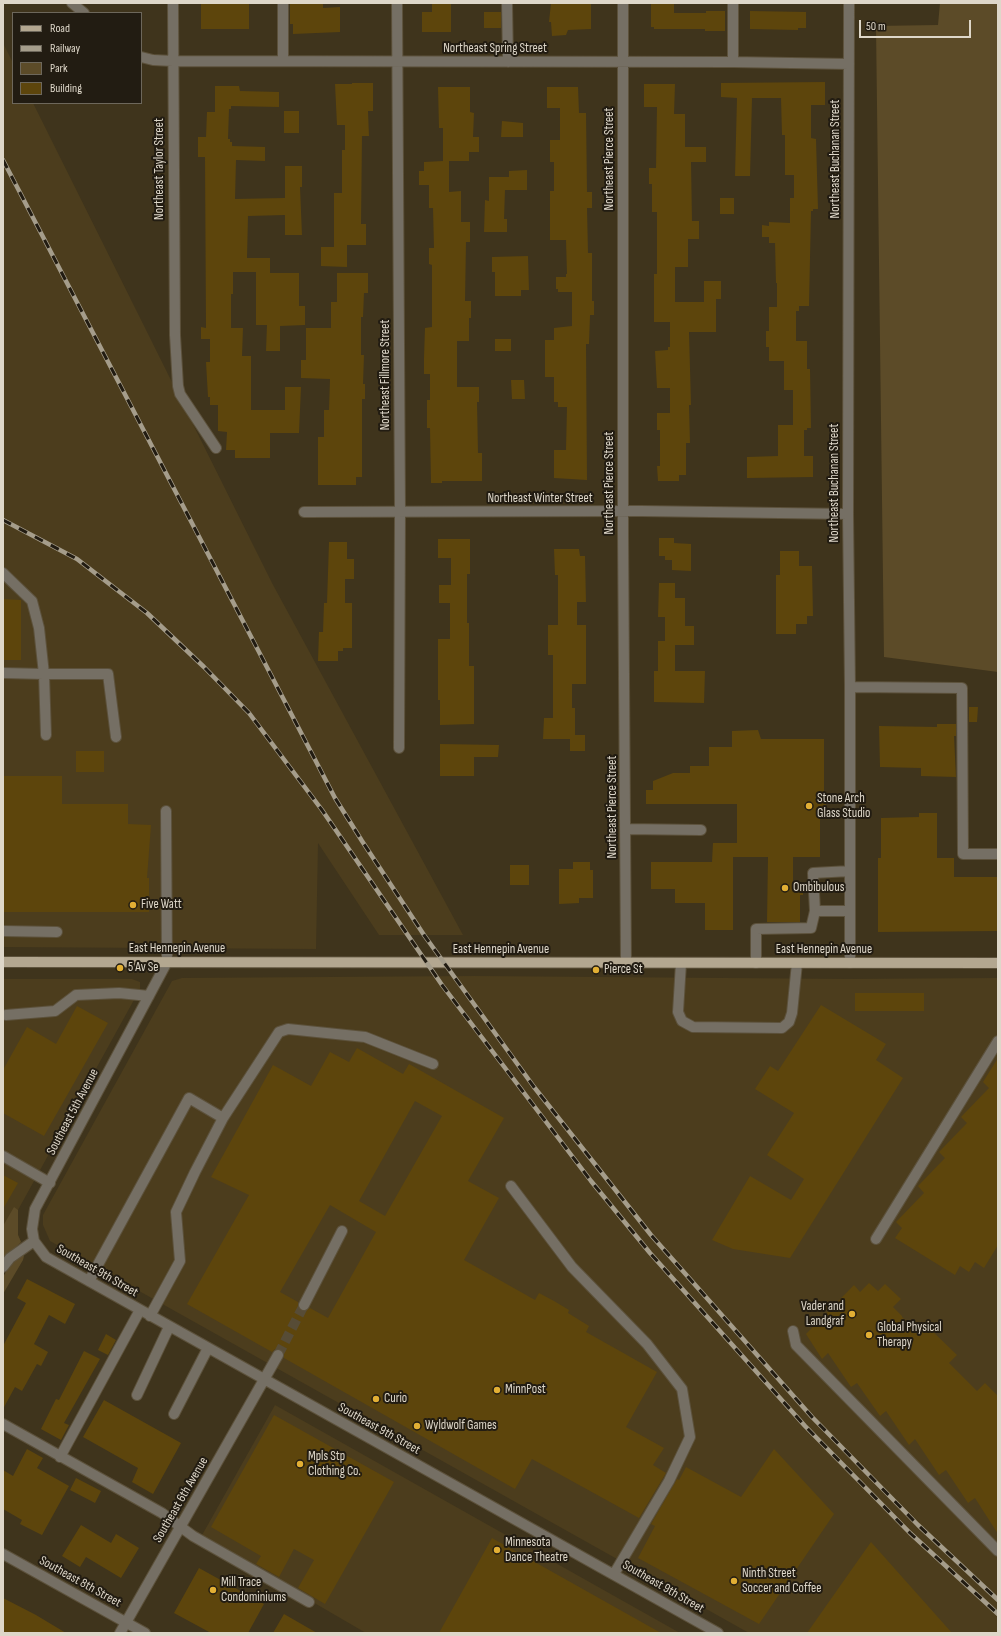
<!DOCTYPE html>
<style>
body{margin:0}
#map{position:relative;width:1001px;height:1636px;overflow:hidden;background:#3f341c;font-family:"Sofia Sans Condensed",sans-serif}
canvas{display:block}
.frame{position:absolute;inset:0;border:4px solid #ded7c9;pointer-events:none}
.legend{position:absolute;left:12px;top:12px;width:130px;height:92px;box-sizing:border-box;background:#221c12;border:1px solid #6d675b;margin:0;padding:5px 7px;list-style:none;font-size:12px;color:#ded7c9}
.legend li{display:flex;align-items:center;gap:8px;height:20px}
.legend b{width:20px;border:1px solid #6d675b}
.scale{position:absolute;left:859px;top:20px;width:112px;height:18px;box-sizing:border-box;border:2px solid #ded7c9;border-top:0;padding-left:5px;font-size:12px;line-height:14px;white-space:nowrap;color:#ded7c9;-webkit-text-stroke:3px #221c12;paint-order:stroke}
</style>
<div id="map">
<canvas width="1001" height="1636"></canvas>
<div class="frame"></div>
<ul class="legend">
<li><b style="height:5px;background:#b3a790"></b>Road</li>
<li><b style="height:5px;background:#a59d8b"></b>Railway</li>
<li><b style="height:11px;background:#5c4b28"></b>Park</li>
<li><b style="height:11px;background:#5d450c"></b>Building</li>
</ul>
<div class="scale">50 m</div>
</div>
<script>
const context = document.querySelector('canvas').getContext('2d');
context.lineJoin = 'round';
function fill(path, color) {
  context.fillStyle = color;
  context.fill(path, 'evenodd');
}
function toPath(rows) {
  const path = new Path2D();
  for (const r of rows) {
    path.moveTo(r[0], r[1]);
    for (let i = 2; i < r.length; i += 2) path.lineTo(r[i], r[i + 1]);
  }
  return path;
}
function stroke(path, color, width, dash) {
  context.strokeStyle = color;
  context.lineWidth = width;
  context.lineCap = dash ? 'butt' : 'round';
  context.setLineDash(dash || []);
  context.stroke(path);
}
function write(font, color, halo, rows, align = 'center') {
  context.font = font + ' "Sofia Sans Condensed",sans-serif';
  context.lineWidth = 4;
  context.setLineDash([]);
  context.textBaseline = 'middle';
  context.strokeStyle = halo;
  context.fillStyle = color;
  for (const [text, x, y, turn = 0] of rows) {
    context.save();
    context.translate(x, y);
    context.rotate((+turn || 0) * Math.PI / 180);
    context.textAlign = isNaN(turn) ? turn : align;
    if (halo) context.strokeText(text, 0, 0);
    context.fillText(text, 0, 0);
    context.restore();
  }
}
fill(toPath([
 [3,43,13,63,13,103,33,103,272,583,463,935,379,935,318,843,316,949,3,947],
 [475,976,848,979,998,978,998,1633,749,1633,50,1241,43,1225,43,1215,172,981,182,978],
 [3,979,132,979,140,982,140,989,18,1210,18,1235,21,1242,3,1260],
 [275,1405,680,1633,366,1633,201,1537]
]), '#4c3d1d');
fill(toPath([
 [940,3,998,3,998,672,884,657,876,26,938,25],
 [14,1207,18,1210,18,1235,21,1242,3,1260,3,1226],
 [21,1254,24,1256,23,1260,3,1294,3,1277,13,1260]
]), '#5c4b28');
fill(toPath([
 [201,3,249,3,249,29,201,29],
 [290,3,323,4,323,8,340,7,340,32,293,34,293,24,290,24],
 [432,3,451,3,451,32,422,32,422,12,432,12],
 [551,3,591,3,591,29,568,30,566,35,552,36,551,22,549,22],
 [651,3,674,3,674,13,706,13,706,11,725,11,725,31,705,31,705,29,654,29,654,27,651,27],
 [750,11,806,12,806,28,798,28,798,30,750,29],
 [484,12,501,12,501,28,484,28],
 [825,82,825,105,811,105,811,138,816,139,818,209,813,209,813,211,811,211,809,306,799,306,799,311,796,311,796,341,807,341,807,369,810,369,811,428,807,428,807,430,804,430,804,456,813,456,813,477,747,478,747,457,778,456,778,425,793,425,793,390,784,390,784,361,769,361,769,347,766,347,766,331,769,331,769,307,777,307,777,283,776,283,775,243,769,243,769,237,762,237,762,225,769,226,769,222,790,223,790,198,794,198,794,175,785,175,785,135,782,135,781,98,752,98,750,176,735,176,737,98,721,97,721,83],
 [352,83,373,83,373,111,368,111,369,136,362,136,361,224,366,224,366,245,347,245,347,267,321,266,321,247,334,247,334,193,342,193,342,150,345,150,345,125,337,125,335,84,352,84],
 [644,84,675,84,674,114,685,114,685,147,706,147,706,162,691,162,692,221,699,221,699,239,688,239,688,267,675,267,675,302,704,302,704,281,721,281,721,299,716,299,716,332,689,332,691,405,689,405,690,443,686,443,686,475,679,475,679,481,658,481,657,466,660,466,660,430,657,430,657,413,670,413,670,388,657,388,655,351,668,350,668,347,670,347,670,322,654,322,654,274,657,274,657,212,652,212,652,184,649,184,649,168,656,168,657,107,644,107],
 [215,86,239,86,240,91,279,92,279,107,231,106,231,109,229,109,228,139,230,139,230,142,232,142,232,146,265,147,265,161,236,160,235,199,285,198,285,166,302,166,302,187,300,187,302,235,285,235,285,215,248,216,247,258,270,258,270,273,299,273,299,306,305,306,305,325,280,326,280,351,266,351,267,325,256,325,256,272,233,272,233,294,231,294,231,328,243,328,242,356,251,356,251,410,285,410,285,387,301,387,299,433,270,433,270,458,235,458,235,450,226,450,227,432,218,431,218,405,210,405,210,397,208,397,206,362,210,362,210,339,201,339,201,327,206,328,205,157,198,157,198,137,206,137,207,112,215,112],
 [438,87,470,87,470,112,474,113,473,137,479,137,479,152,469,152,469,161,449,161,449,192,461,191,461,222,470,222,470,242,466,242,465,301,471,301,471,318,469,318,469,341,457,341,457,387,479,387,479,402,477,402,478,453,482,453,482,481,442,481,442,483,431,483,430,428,427,428,427,400,430,400,430,374,424,374,424,358,425,328,432,327,432,265,429,264,429,248,434,248,433,208,429,208,429,185,419,185,419,171,424,171,424,162,443,161,443,128,439,128],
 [547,87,578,87,579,113,586,113,587,192,592,192,592,208,587,208,588,253,592,253,592,301,594,301,594,315,590,315,590,316,589,344,586,344,587,480,554,478,554,450,566,450,567,407,558,407,558,402,554,402,554,377,545,377,545,340,554,340,554,328,572,326,572,292,558,292,558,289,556,289,556,277,566,277,566,274,567,274,566,240,550,240,550,191,554,191,554,162,550,162,550,140,560,140,560,108,547,108],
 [284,111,299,111,299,133,284,133],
 [502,121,523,123,523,137,501,137],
 [527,170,527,190,505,190,504,219,507,219,507,232,484,232,485,200,489,201,489,177,509,177,509,171],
 [720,198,734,198,734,214,720,214],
 [528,256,529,290,521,290,521,296,495,296,495,272,492,272,492,257],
 [337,273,368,273,368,293,364,293,363,317,361,317,361,355,364,355,363,384,365,384,365,399,362,399,362,477,356,477,356,485,318,485,318,437,324,437,324,410,329,410,330,379,301,378,301,360,306,360,306,328,331,328,331,302,337,302],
 [495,339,511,339,511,351,495,351],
 [511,380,524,380,525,399,512,399],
 [659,538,674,538,674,543,691,544,691,571,672,570,672,560,665,560,665,556,659,556],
 [438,539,470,539,470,574,467,574,467,623,469,623,469,666,474,666,474,724,440,725,440,700,438,700,438,639,450,639,450,603,439,603,439,585,451,585,451,558,438,558],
 [329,542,347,542,347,559,354,559,354,579,345,579,345,603,352,603,352,648,343,648,343,651,338,651,338,661,318,661,319,632,323,632,324,603,327,603],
 [554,549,579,549,580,556,585,556,586,602,577,602,577,625,586,625,586,684,572,684,572,708,575,708,575,735,585,735,585,751,570,751,570,739,543,739,544,718,553,718,553,655,548,655,548,625,558,625,558,575,555,575],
 [780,551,799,551,799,566,812,566,813,616,807,616,807,624,796,624,796,634,776,634,776,575,780,575],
 [659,583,675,583,675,598,685,598,685,626,694,626,694,645,675,645,675,671,705,671,704,703,654,702,654,671,658,671,658,641,665,641,665,617,658,617],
 [3,599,21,600,21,660,3,660],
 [969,707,978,707,977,722,969,722],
 [937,724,956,724,956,736,954,736,956,777,921,776,921,768,880,767,879,726,937,727],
 [758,730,761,739,824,739,824,791,826,791,826,817,820,817,820,857,793,857,793,882,803,882,803,895,800,895,800,922,767,922,768,857,733,857,733,930,705,930,705,903,675,903,675,889,651,889,651,862,712,862,713,843,737,843,737,804,646,804,646,790,653,790,653,781,673,773,690,773,690,766,709,766,709,747,732,747,732,731],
 [440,744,499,745,498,757,474,757,474,776,440,776],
 [76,751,104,751,104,772,76,772],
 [3,776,62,776,62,804,128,804,128,824,151,825,147,878,149,878,149,912,3,912],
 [919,813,937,813,937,858,954,858,954,877,998,877,998,931,878,932,878,858,881,858,881,818,919,817],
 [573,862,590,862,590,870,593,870,593,898,579,898,579,903,559,904,559,869,573,869],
 [510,865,529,865,529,885,510,885],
 [855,993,924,993,924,1011,855,1011],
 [821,1005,886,1044,876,1060,903,1078,790,1258,733,1249,712,1240,750,1176,791,1200,804,1179,767,1155,794,1113,755,1089,770,1066,778,1071],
 [77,1006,108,1023,44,1136,3,1113,3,1070,27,1027,56,1044],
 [357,1048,403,1074,409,1064,504,1118,468,1181,499,1198,464,1260,535,1300,539,1293,554,1301,569,1310,568,1313,589,1326,586,1332,657,1372,626,1427,664,1448,653,1465,666,1473,639,1518,532,1459,515,1489,284,1358,284,1352,281,1349,275,1349,272,1352,187,1304,249,1195,211,1177,273,1065,311,1086,330,1052,349,1062],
 [415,1101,442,1116,385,1216,359,1201],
 [330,1205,376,1232,328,1318,310,1308,305,1311,301,1311,298,1306,298,1302,280,1292],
 [998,1058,998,1245,984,1268,975,1262,969,1272,960,1266,955,1275,895,1238,902,1228,896,1222,924,1193,918,1186,945,1158,939,1152,967,1123,961,1117,989,1088,983,1082],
 [3,1175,18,1183,3,1209],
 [27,1279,75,1304,65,1324,49,1315,34,1344,48,1352,41,1366,37,1364,22,1391,15,1387,3,1409,3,1346,26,1303,17,1298],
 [869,1283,878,1291,885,1284,901,1299,893,1307,902,1316,902,1317,919,1334,927,1326,957,1355,949,1363,977,1391,985,1383,998,1396,998,1534,975,1498,968,1503,946,1470,939,1475,915,1439,909,1445,886,1411,880,1416,857,1383,851,1387,828,1353,822,1359,806,1334,854,1285,860,1292],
 [106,1334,116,1340,108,1355,98,1350],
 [84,1351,100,1359,64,1423,69,1425,61,1440,41,1429,56,1399,59,1400],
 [104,1400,181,1443,153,1494,132,1482,138,1468,83,1437],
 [274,1415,394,1482,325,1604,298,1588,314,1560,294,1549,279,1577,256,1564,261,1556,211,1527],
 [27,1449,43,1458,37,1468,69,1486,42,1535,20,1524,22,1520,3,1509,3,1470,13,1476],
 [774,1449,834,1514,759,1624,638,1558,655,1526,651,1524,677,1479,679,1480,686,1467,741,1497],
 [76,1478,101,1491,95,1503,70,1490],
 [81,1525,111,1543,116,1534,139,1548,121,1578,86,1557,80,1567,62,1556],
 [492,1538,661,1633,439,1633],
 [871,1542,903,1578,952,1633,807,1633],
 [199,1568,264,1604,248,1633,211,1633,174,1613],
 [3,1598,36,1615,66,1633,3,1633],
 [284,1614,317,1633,273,1633]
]), '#5d450c');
stroke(toPath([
 [278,1355,304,1305]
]), '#574c36', 10, [10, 5]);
const minor = toPath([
 [72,3,84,13],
 [173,3,175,335,178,386,180,394,216,448],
 [283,3,283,61],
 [397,3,400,512,399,748],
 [507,3,508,62],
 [623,3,623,532,626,963],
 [733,3,733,62],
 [849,3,848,514,850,687,850,963],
 [141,57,153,60,173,61,733,62,849,64],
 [304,512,641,511,848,514],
 [3,573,32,601,39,628,44,674,3,673],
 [850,687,962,688,963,854,998,854],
 [46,735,44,674,108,674,116,737],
 [166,811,167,962,35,1209,32,1229,34,1241,46,1257,718,1633],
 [626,829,701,830],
 [815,911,850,911],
 [3,931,57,932],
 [681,963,678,1012,682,1021,693,1027,782,1028,789,1022,792,1013,797,963],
 [756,963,756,929,811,928,815,911,813,873,850,871],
 [6,1015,55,1011,76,995,119,993,149,996],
 [223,1118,279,1032,288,1029,365,1037,433,1064],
 [3,1156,50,1183],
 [511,1186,572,1267,647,1344,682,1389,690,1437,669,1481,614,1574],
 [876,1239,998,1041],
 [3,1267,10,1258,34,1241],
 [89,1281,189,1098,223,1118,195,1172,176,1212,180,1261,150,1316],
 [304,1305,342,1231],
 [793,1331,796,1345,998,1551],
 [137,1395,169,1327],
 [174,1414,208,1348],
 [3,1424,162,1513,193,1536,309,1602],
 [60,1457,140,1310],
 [3,1554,145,1633],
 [120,1633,278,1355]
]);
const major = toPath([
 [3,962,998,963]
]);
stroke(minor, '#5c513b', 12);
stroke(major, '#5c513b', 12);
stroke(minor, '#756f64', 10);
stroke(major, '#b3a790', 10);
const rail = toPath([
 [3,160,335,798,362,841,424,935,534,1087,651,1235,812,1417,918,1525,998,1600],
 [3,520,77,559,147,613,204,667,249,713,322,810,442,985,591,1181,650,1253,805,1426,910,1533,998,1614]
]);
stroke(rail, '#a59d8b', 4.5);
stroke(rail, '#221c12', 3, [9]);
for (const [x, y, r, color] of [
 [809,806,4,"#e2af34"],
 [785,888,4,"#e2af34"],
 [133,905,4,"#e2af34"],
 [120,968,4,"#e2af34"],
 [596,970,4,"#e2af34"],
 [852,1314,4,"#e2af34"],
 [869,1335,4,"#e2af34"],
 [497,1390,4,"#e2af34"],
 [376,1399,4,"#e2af34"],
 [417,1426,4,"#e2af34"],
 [300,1464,4,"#e2af34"],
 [497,1550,4,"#e2af34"],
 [734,1581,4,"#e2af34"],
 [213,1590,4,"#e2af34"]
]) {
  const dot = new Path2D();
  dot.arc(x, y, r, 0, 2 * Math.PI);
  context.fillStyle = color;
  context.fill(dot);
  stroke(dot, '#221c12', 1.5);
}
write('13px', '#ded7c9', '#221c12', [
 ["Northeast Spring Street",495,49],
 ["Northeast Pierce Street",610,159,-90],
 ["Northeast Buchanan Street",836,159,-90],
 ["Northeast Taylor Street",160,169,-90],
 ["Northeast Fillmore Street",386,375,-90],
 ["Northeast Pierce Street",610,483,-90],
 ["Northeast Buchanan Street",835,483,-90],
 ["Northeast Winter Street",540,499],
 ["Northeast Pierce Street",613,807,-90],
 ["East Hennepin Avenue",177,949],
 ["East Hennepin Avenue",501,950],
 ["East Hennepin Avenue",824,950],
 ["Southeast 5th Avenue",73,1112,-62],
 ["Southeast 9th Street",97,1271,30],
 ["Southeast 9th Street",379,1429,29],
 ["Southeast 6th Avenue",181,1500,-60],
 ["Southeast 8th Street",80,1582,29],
 ["Southeast 9th Street",663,1587,30]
]);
write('13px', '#ded7c9', '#221c12', [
 ["Stone Arch",817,799],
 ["Glass Studio",817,814],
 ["Ombibulous",793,888],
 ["Five Watt",141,905],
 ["5 Av Se",128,968],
 ["Pierce St",604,970],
 ["Vader and",844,1307,"right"],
 ["Landgraf",844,1322,"right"],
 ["Global Physical",877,1328],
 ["Therapy",877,1343],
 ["MinnPost",505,1390],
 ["Curio",384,1399],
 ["Wyldwolf Games",425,1426],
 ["Mpls Stp",308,1457],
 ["Clothing Co.",308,1472],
 ["Minnesota",505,1543],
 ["Dance Theatre",505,1558],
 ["Ninth Street",742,1574],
 ["Soccer and Coffee",742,1589],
 ["Mill Trace",221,1583],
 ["Condominiums",221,1598]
], 'left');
</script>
